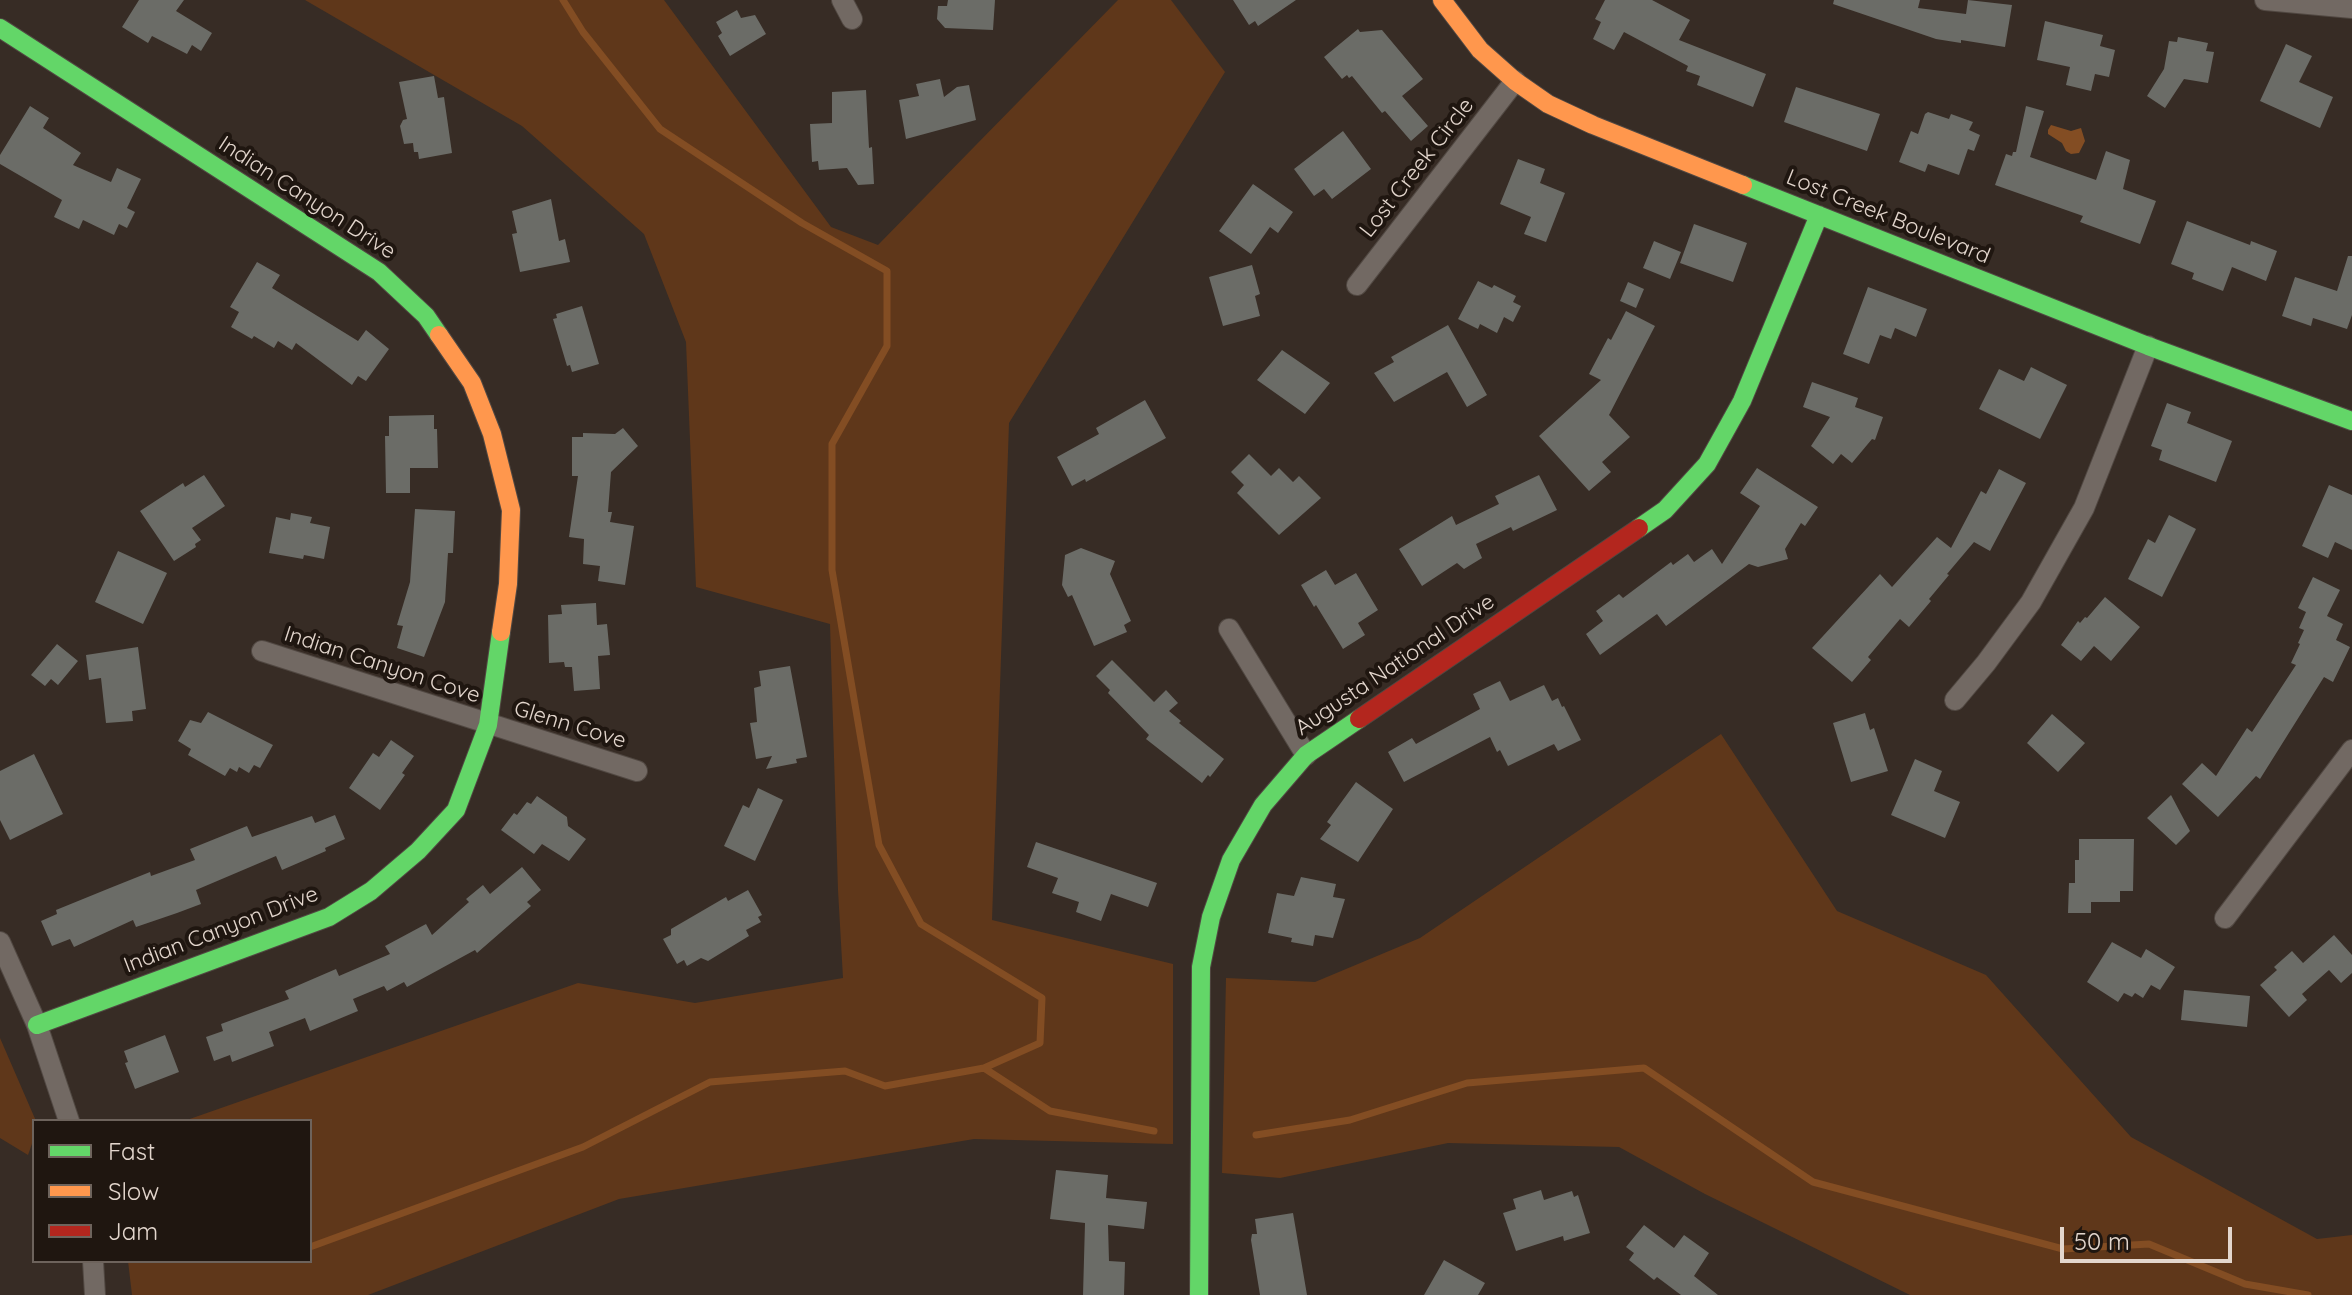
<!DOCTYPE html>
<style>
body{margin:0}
#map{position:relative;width:2352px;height:1295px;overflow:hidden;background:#372c25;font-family:Quicksand,sans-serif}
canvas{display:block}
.legend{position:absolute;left:32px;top:1119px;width:280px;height:144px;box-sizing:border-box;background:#1f1610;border:2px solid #6d635c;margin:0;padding:10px 14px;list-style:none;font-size:24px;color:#e3d6cd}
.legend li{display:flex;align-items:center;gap:16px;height:40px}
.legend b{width:40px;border:2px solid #6d635c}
.scale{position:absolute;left:2060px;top:1227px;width:172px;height:36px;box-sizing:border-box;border:4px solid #e3d6cd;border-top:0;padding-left:10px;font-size:24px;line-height:28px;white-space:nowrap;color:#e3d6cd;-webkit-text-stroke:6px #1f1610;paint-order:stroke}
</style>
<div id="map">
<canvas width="2352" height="1295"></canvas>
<ul class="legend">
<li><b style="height:10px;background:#63d668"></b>Fast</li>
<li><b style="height:10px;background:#ff974d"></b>Slow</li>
<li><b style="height:10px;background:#b3261e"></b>Jam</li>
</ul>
<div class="scale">50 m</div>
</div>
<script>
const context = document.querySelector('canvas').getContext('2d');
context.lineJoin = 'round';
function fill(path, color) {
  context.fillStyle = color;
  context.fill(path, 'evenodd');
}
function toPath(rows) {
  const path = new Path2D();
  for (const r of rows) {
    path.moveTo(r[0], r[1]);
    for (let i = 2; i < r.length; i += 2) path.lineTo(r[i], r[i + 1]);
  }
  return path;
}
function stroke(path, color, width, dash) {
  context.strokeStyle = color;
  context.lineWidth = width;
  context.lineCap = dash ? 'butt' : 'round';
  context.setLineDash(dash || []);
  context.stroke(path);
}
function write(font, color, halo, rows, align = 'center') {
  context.font = font + ' Quicksand,sans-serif';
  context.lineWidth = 8;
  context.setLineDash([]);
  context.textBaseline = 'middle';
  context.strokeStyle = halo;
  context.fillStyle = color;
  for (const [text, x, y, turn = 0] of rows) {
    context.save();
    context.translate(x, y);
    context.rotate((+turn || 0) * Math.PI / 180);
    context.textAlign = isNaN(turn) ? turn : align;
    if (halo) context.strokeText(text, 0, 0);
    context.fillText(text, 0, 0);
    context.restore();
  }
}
fill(toPath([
 [305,0,664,0,831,227,878,245,1118,0,1171,0,1225,72,1009,423,992,920,1173,964,1173,1144,974,1139,619,1199,368,1295,132,1295,128,1261,310,1261,310,1121,184,1121,578,983,695,1003,843,978,838,890,830,624,696,587,686,342,644,234,522,126],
 [1721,734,1837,911,1986,975,2131,1137,2317,1239,2352,1235,2352,1295,1910,1295,1705,1194,1619,1147,1448,1143,1280,1178,1222,1173,1226,978,1315,982,1420,938],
 [0,1038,36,1121,34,1138,28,1155,0,1138]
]), '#5f371a');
fill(toPath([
 [2051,125,2071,131,2081,128,2085,141,2079,153,2071,154,2066,151,2062,143,2048,134,2048,130]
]), '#834d23');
stroke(toPath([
 [563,0,583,32,660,129,802,223,887,271,887,346,832,444,832,570,879,845,921,924,1042,998,1040,1043,984,1068],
 [1256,1135,1350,1120,1467,1083,1644,1068,1813,1182,2063,1249,2149,1244,2245,1284,2308,1295],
 [310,1247,583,1147,710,1082,845,1071,885,1086,984,1068,1050,1111,1154,1131]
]), '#834d23', 7);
fill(toPath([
 [139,0,184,0,176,11,212,33,201,51,192,45,187,54,152,36,148,43,122,27],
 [948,0,995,0,993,30,945,28,937,19,938,6,947,6],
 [1233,0,1296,0,1258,26,1255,21,1249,25],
 [1605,0,1652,0,1690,20,1679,40,1766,74,1753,107,1697,85,1700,76,1686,71,1688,66,1624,32,1614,50,1593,39,1601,22,1595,19],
 [1834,0,1920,0,1918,8,1966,14,1968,0,2012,5,2005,47,1961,40,1961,43,1936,39,1833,4],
 [737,10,741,18,755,15,766,34,730,56,718,36,722,33,716,22],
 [2045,21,2103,35,2100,46,2115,50,2109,77,2095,74,2091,91,2066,85,2070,67,2037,60],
 [1358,29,1360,32,1382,30,1423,79,1402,96,1428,126,1411,141,1385,111,1382,113,1352,76,1349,78,1347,75,1342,79,1324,57],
 [2178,37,2208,43,2206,51,2214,52,2208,83,2184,79,2165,108,2147,96,2164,69,2169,41,2177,42],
 [2286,44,2312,56,2299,82,2333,97,2320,128,2260,101],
 [434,76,438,98,444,97,452,153,419,159,418,152,414,152,413,143,404,144,400,126,403,120,407,119,399,82],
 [940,79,944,97,957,87,969,85,976,120,906,139,899,100,919,96,916,84],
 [1796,87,1880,114,1867,151,1784,122],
 [866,90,869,148,872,147,874,184,858,185,847,168,819,170,818,161,812,162,810,124,832,123,832,92],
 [30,106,49,118,43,128,81,153,73,165,111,182,117,168,141,179,127,208,135,212,127,228,119,224,114,235,83,220,79,229,54,217,62,200,0,164,0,155],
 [2026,106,2044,111,2030,157,2096,180,2106,151,2130,160,2123,189,2156,201,2140,244,2080,222,2083,216,1995,185,2006,154,2012,156,2013,152,2016,152],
 [1928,112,1949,119,1951,114,1973,122,1969,130,1980,135,1974,151,1968,149,1959,175,1928,164,1925,172,1899,162,1911,131,1918,134,1925,114],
 [1343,131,1371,169,1332,199,1324,189,1314,196,1294,169],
 [1518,159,1545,169,1540,183,1565,193,1546,242,1524,234,1531,217,1500,204],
 [1253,184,1293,212,1278,233,1270,227,1251,254,1219,231],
 [551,199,559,241,565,239,570,262,520,272,512,234,517,233,512,211],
 [2187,221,2250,245,2251,241,2277,251,2266,281,2232,267,2223,291,2192,279,2194,273,2171,264],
 [1694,224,1747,243,1733,282,1680,263],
 [1654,241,1681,252,1670,279,1643,268],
 [2348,256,2352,256,2352,315,2347,329,2313,318,2311,326,2282,316,2295,277,2337,291],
 [257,262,280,275,272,288,358,341,366,330,389,349,366,381,358,376,352,385,296,343,292,350,278,341,274,348,254,336,252,339,231,327,239,312,230,307],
 [1252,265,1260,294,1255,296,1260,316,1223,326,1209,277],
 [1478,281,1492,288,1494,285,1516,296,1513,302,1521,306,1513,322,1504,317,1497,333,1480,324,1478,329,1458,319],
 [1628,282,1644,289,1636,308,1620,301],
 [1868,287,1927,309,1916,337,1895,328,1891,339,1880,335,1869,364,1843,354],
 [582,306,599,364,572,372,570,365,567,366,553,319,557,318,556,314],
 [1626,311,1655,326,1609,415,1630,437,1602,462,1611,472,1589,491,1539,436,1601,380,1589,374,1608,338,1611,340],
 [1448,325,1487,395,1467,407,1447,372,1394,402,1374,373,1394,362,1391,357],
 [1282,350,1330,383,1305,414,1257,380],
 [2031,367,2067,385,2040,439,1979,409,1999,369,2024,381],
 [1812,382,1858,398,1855,407,1883,417,1875,440,1872,439,1852,463,1841,454,1833,464,1811,446,1830,417,1803,407],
 [1145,400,1166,438,1086,482,1085,479,1072,486,1057,457,1099,434,1096,428],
 [2167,403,2191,412,2187,423,2232,441,2216,482,2159,460,2162,450,2151,446],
 [434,415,434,429,437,429,438,468,410,468,410,493,386,493,385,436,389,436,389,416],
 [623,428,638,446,611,472,608,512,612,512,610,522,634,526,625,585,598,581,600,566,583,564,584,539,569,537,578,476,572,476,572,437,583,437,583,433,615,434],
 [1249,454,1271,476,1279,468,1293,482,1299,476,1321,498,1279,535,1237,493,1244,485,1231,472],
 [1757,468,1818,507,1805,526,1801,523,1785,549,1788,559,1758,567,1749,564,1666,626,1657,614,1600,655,1586,634,1603,621,1596,611,1619,594,1623,598,1671,562,1673,565,1688,554,1694,562,1712,549,1722,564,1760,506,1740,493],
 [1999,469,2026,483,1990,551,1974,542,1947,574,1949,575,1929,599,1931,601,1909,627,1900,619,1868,657,1871,660,1852,682,1812,648,1880,574,1892,587,1937,537,1951,548,1981,491,1986,494],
 [204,475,225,506,192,528,201,540,195,544,196,547,174,561,140,511,183,483,185,487],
 [1539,475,1557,510,1513,531,1511,527,1476,544,1482,558,1464,569,1457,563,1422,586,1399,549,1452,516,1456,525,1499,504,1495,496],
 [2329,485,2352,495,2352,550,2335,542,2328,558,2302,546],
 [415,509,455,511,453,553,448,553,445,602,424,657,397,648,403,626,397,625,410,582],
 [291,513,312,517,310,523,330,527,324,559,304,555,303,559,269,553,276,517,290,520],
 [2169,515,2196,529,2162,597,2128,579,2148,539,2155,543],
 [1081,548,1115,561,1110,574,1131,621,1124,625,1127,632,1094,646,1072,595,1068,597,1062,585,1065,555],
 [118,551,167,573,143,624,95,602],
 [1326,570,1335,585,1356,573,1378,610,1358,623,1365,635,1343,649,1316,605,1314,607,1301,585],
 [2313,577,2340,590,2327,616,2343,624,2336,640,2350,647,2333,682,2324,677,2260,779,2256,776,2218,817,2182,784,2202,763,2216,776,2247,728,2252,732,2296,665,2291,663,2300,644,2298,643,2304,630,2299,628,2306,612,2298,608],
 [2105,597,2140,627,2111,661,2094,646,2081,661,2061,645,2078,621,2080,623,2085,617,2087,618],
 [596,603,597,625,607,624,610,655,598,656,600,689,574,691,572,667,565,667,564,662,549,663,548,615,562,614,561,605],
 [57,644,78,661,58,685,51,679,45,686,31,675],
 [138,647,146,709,132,711,133,721,106,723,101,678,89,680,86,655],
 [1112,660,1154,702,1166,690,1178,703,1169,711,1181,721,1179,723,1224,759,1210,777,1208,775,1202,783,1146,739,1149,735,1108,693,1110,690,1096,676],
 [790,666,807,757,796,759,797,763,766,769,772,756,756,759,750,723,757,722,754,688,761,686,759,671],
 [1500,681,1510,701,1544,685,1552,701,1558,698,1562,707,1564,706,1581,740,1558,751,1554,744,1508,766,1500,750,1497,752,1490,737,1404,782,1388,752,1412,738,1416,744,1480,709,1473,694],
 [208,712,273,745,260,768,254,765,249,773,239,767,237,772,230,768,225,776,188,755,191,749,178,741,190,720,201,723],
 [1865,713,1870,730,1874,728,1888,771,1851,782,1833,723],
 [2052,714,2085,743,2058,772,2027,743],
 [391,740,414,756,402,773,405,775,380,810,349,788,373,753,379,757],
 [34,754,63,814,10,840,0,820,0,771],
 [1915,759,1942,771,1934,791,1960,802,1945,838,1891,815],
 [1356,782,1393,809,1358,862,1320,839,1331,825,1327,822],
 [758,788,783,800,755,861,724,846,743,805,749,808],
 [2171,795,2190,831,2176,845,2147,818],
 [537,796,567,817,568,826,586,839,569,861,542,844,534,854,501,830,514,813,517,815,527,802,531,804],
 [335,815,345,839,325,848,326,851,282,870,276,856,196,890,201,904,177,913,136,927,133,920,74,947,70,939,52,946,41,921,57,914,56,910,110,888,150,872,151,876,195,860,190,849,247,826,252,837,312,816,315,823],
 [2079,839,2134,839,2133,891,2120,891,2120,902,2091,902,2091,913,2068,913,2069,883,2075,883,2075,860,2079,860],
 [1036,842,1157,883,1148,907,1111,894,1101,921,1076,912,1079,902,1052,893,1058,878,1027,867],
 [522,867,541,890,527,902,531,906,477,953,475,950,407,987,404,982,387,991,384,986,353,999,358,1011,310,1031,305,1018,269,1032,274,1046,232,1062,230,1055,214,1061,206,1037,223,1031,221,1024,289,999,285,991,336,969,339,976,390,954,385,946,426,924,432,935,469,902,466,899,483,885,490,894],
 [1301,877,1336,884,1333,897,1345,899,1333,938,1315,935,1313,946,1291,942,1292,938,1268,933,1277,893,1294,896],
 [748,890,762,915,758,917,761,922,746,930,749,936,708,961,701,958,687,966,684,960,677,964,663,939,671,935,671,929,726,897,728,901],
 [2334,935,2352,955,2352,973,2341,983,2329,970,2302,994,2307,1000,2289,1017,2260,985,2277,970,2274,967,2292,951,2303,963],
 [2112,942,2141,958,2146,949,2175,967,2160,990,2151,985,2143,998,2135,993,2132,997,2124,993,2118,1002,2087,982],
 [2184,990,2250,996,2247,1027,2181,1020],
 [165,1035,179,1072,135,1089,125,1063,128,1062,124,1051],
 [1056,1170,1108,1175,1106,1198,1147,1202,1144,1229,1108,1225,1109,1261,1125,1262,1124,1295,1083,1295,1085,1223,1050,1219],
 [1541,1190,1544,1200,1572,1191,1574,1197,1578,1195,1590,1233,1564,1241,1563,1236,1516,1251,1503,1213,1516,1209,1513,1199],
 [1293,1213,1307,1295,1260,1295,1251,1240,1252,1234,1257,1234,1255,1219],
 [1644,1225,1674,1248,1684,1235,1709,1253,1694,1276,1718,1295,1681,1295,1657,1277,1654,1280,1629,1260,1634,1253,1626,1247],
 [1444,1260,1485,1283,1478,1295,1424,1295]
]), '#6b6c67');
const street = toPath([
 [842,0,852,19],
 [2265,0,2352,8],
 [1357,285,1515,81],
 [1229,629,1306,755],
 [262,651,637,771],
 [1955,700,1986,663,2031,602,2084,508,2148,346],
 [2225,918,2352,750],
 [0,942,37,1025,69,1121],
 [93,1261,95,1295]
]);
const fast = toPath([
 [0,28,379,272,426,316,439,335],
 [1743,185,2148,346,2352,421],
 [1639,528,1665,510,1707,464,1742,401,1819,215],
 [37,1025,329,917,371,891,418,851,456,810,488,725,501,632],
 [1199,1295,1201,967,1211,917,1231,860,1263,805,1306,755,1359,719]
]);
const slow = toPath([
 [1442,0,1480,50,1515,81,1548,104,1593,125,1743,185],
 [439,335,472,383,492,434,511,510,508,584,501,632]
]);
const jam = toPath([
 [1359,719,1639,528]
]);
stroke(street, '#514842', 22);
stroke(fast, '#514842', 20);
stroke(slow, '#514842', 20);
stroke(jam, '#514842', 20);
stroke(street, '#726963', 20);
stroke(fast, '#63d668', 18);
stroke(slow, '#ff974d', 18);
stroke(jam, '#b3261e', 18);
write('22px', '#e3d6cd', '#1f1610', [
 ["Lost Creek Circle",1417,168,-52],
 ["Indian Canyon Drive",307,198,33],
 ["Lost Creek Boulevard",1888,217,22],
 ["Indian Canyon Cove",382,665,18],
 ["Augusta National Drive",1395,665,-34],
 ["Glenn Cove",570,725,17],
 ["Indian Canyon Drive",221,930,-21]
]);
</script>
